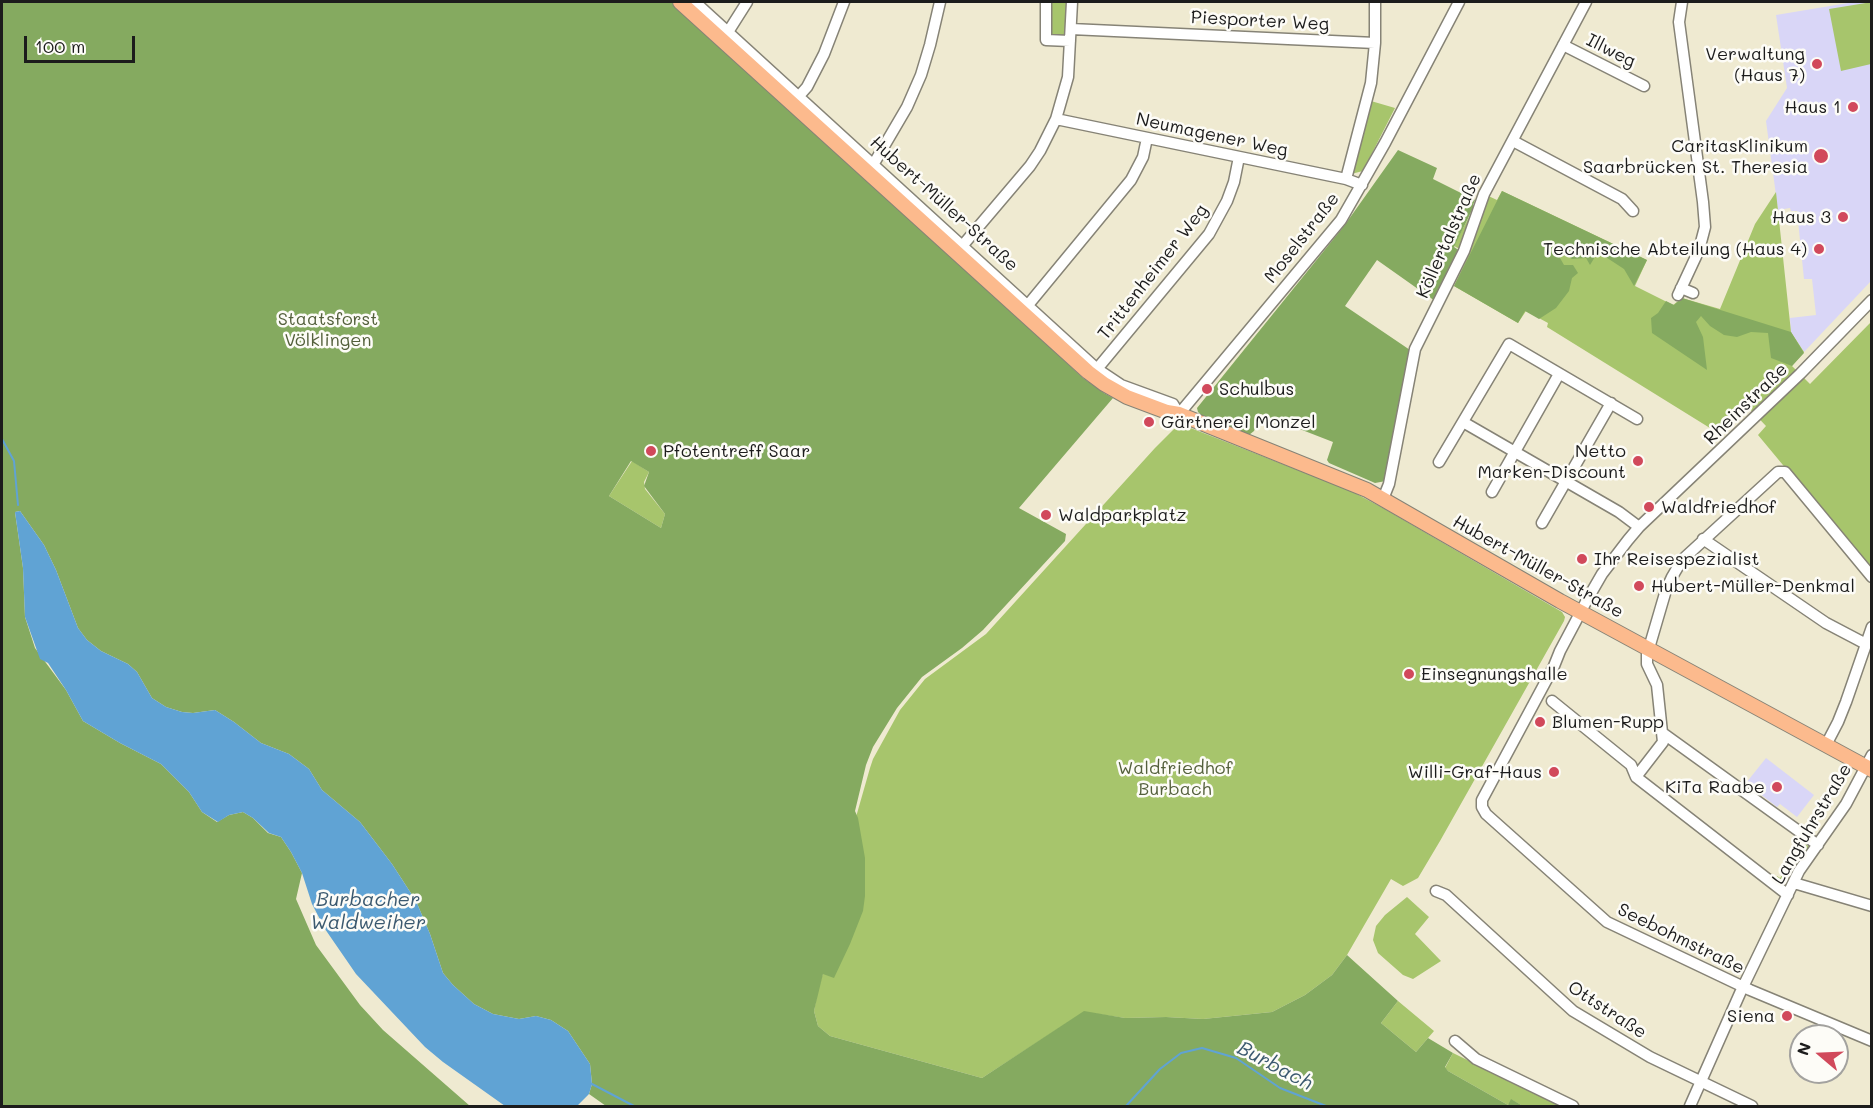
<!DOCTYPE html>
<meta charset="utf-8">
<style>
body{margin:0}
#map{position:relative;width:1873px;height:1108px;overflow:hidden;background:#efead1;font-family:Mali,sans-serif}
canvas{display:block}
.frame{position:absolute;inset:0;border:3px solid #1c1c1c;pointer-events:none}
.north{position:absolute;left:1789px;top:1024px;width:60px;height:60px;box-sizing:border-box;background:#fdfcf7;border:2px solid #a3a29f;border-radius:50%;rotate:289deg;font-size:16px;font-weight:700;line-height:24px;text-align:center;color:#1c1c1c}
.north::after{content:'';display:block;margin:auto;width:21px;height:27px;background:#d1495b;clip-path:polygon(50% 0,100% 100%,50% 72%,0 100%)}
.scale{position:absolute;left:24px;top:36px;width:111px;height:27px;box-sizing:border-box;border:3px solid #1c1c1c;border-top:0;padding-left:8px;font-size:18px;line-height:21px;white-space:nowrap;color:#1c1c1c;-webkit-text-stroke:4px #fdfcf7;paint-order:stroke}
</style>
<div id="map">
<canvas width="1873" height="1108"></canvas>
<div class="frame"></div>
<div class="north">N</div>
<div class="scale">100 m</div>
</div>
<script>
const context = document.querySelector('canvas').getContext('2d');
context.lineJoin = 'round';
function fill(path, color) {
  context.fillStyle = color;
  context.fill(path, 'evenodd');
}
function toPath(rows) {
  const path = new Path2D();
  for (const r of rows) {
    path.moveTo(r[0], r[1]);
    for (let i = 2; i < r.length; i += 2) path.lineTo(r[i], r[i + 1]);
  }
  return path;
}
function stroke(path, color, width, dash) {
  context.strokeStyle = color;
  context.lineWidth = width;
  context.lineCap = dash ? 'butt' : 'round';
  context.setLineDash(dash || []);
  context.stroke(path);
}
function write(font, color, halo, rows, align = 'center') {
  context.font = font + ' Mali,sans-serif';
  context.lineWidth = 5;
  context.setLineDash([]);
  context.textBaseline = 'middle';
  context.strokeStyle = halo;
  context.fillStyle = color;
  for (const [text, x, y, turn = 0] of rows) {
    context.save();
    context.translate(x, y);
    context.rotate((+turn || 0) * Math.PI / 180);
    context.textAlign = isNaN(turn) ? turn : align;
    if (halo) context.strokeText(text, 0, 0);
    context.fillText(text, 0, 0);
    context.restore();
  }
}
fill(toPath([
 [1854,2,1871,2,1871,281,1804,352,1791,332,1790,318,1816,315,1812,279,1804,279,1797,211,1791,211,1790,208,1778,210,1766,121,1787,88,1776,15],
 [1766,758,1814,795,1797,817,1780,804,1777,807,1746,783]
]), '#d9d6f7');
fill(toPath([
 [1046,2,1067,2,1065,40,1046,40],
 [1872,2,1871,64,1841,71,1829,9],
 [1371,101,1395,108,1363,171,1351,174],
 [1502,191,1647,260,1635,286,1673,305,1682,298,1720,309,1755,224,1776,192,1791,332,1804,352,1792,366,1810,384,1871,322,1871,571,1758,435,1766,426,1747,406,1718,433,1547,327,1548,323,1526,311,1518,323,1454,286,1469,254,1454,246,1461,232,1482,193,1497,200],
 [1183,425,1351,491,1383,508,1562,612,1565,617,1564,621,1440,841,1418,878,1403,886,1391,879,1347,955,1332,975,1305,995,1272,1012,1203,1019,1166,1017,1125,1018,1084,1012,982,1078,830,1036,818,1026,814,1011,818,990,823,973,854,824,870,768,873,759,900,710,925,679,986,634,1155,448,1174,429],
 [632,461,649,472,644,482,645,489,665,514,661,528,609,496],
 [1806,844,1809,847,1808,851,1784,880,1781,881,1776,878,1777,876,1780,878],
 [1407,897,1429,917,1415,934,1441,961,1413,979,1403,975,1378,953,1373,940,1376,926,1385,915],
 [1398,1001,1434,1031,1416,1052,1381,1023],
 [1453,1053,1561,1106,1523,1106,1512,1100,1508,1105,1448,1071,1445,1068]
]), '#a7c56c');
fill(toPath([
 [2,2,672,2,939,244,1083,378,1104,393,1113,398,1019,508,1066,534,1065,541,983,630,962,648,922,677,897,708,873,747,866,765,855,811,858,818,865,858,865,896,863,911,850,944,834,978,823,974,814,1011,818,1026,830,1036,982,1078,1084,1011,1125,1018,1166,1017,1203,1019,1272,1012,1305,995,1332,975,1347,955,1398,1001,1381,1023,1416,1052,1428,1038,1453,1053,1445,1067,1448,1071,1508,1105,1511,1099,1523,1106,606,1106,589,1094,592,1084,590,1064,568,1031,551,1020,536,1016,519,1019,493,1014,474,1004,453,985,443,973,430,934,416,901,392,864,360,822,322,790,309,769,289,754,261,743,234,722,215,710,193,713,182,712,166,707,152,698,137,672,128,664,101,651,87,640,78,628,56,570,44,545,20,511,15,512,23,568,25,617,35,648,66,690,83,721,120,743,161,764,189,792,202,812,217,822,229,815,243,812,253,818,268,833,281,837,291,852,302,873,296,899,316,945,360,1005,383,1030,470,1106,2,1106],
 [631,461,649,472,644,486,665,514,661,528,609,496],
 [1398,150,1437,168,1433,179,1475,200,1473,205,1474,206,1454,247,1460,251,1435,301,1377,260,1345,306,1410,350,1386,481,1375,483,1329,463,1327,460,1333,442,1261,414,1254,431,1249,435,1201,415,1198,412,1197,408,1344,226],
 [1502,191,1647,260,1634,286,1624,269,1598,252,1590,265,1586,258,1572,259,1563,252,1560,258,1564,265,1573,265,1578,273,1572,278,1569,291,1556,308,1539,319,1525,311,1518,323,1454,286],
 [1682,298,1791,332,1804,353,1792,366,1771,358,1768,333,1751,332,1737,337,1724,335,1710,326,1701,316,1696,322,1703,337,1707,370,1652,333,1651,318,1658,313,1666,301,1674,305]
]), '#85aa60');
fill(toPath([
 [20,511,44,545,56,570,78,628,87,640,101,651,128,664,137,672,152,698,166,707,182,712,193,713,215,710,234,722,261,743,289,754,309,769,322,790,360,822,392,864,416,901,430,934,443,973,453,985,474,1004,493,1014,519,1019,536,1016,551,1020,568,1031,590,1064,592,1084,589,1094,578,1105,505,1106,443,1062,425,1047,356,974,325,929,312,904,302,873,291,852,281,837,269,833,253,818,243,812,229,815,218,822,202,812,189,792,161,764,120,743,83,721,66,690,48,663,40,659,25,617,23,568,15,512]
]), '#60a3d4');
stroke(toPath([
 [2,439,14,461,18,505],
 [592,1084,634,1106],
 [1126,1106,1160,1069,1181,1053,1202,1048,1236,1058,1280,1088,1326,1106]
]), '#60a3d4', 2);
const minor = toPath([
 [695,2,1097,369,1121,385,1173,404,1179,414,1341,220,1385,143,1459,2],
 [1046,2,1046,40,1070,41],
 [1071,29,1375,43],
 [728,32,747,2],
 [1563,45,1644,86],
 [799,96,807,87,824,54,844,2],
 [1056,119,1346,179,1362,185],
 [1513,141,1622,199,1633,211],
 [873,165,907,107,921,75,930,45,940,2],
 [1346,179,1371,83,1375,43,1375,2],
 [963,245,1030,166,1040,151,1056,119,1068,77,1072,2],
 [1681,288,1693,293],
 [1678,295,1699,250,1705,227,1703,202,1679,22,1682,2],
 [1872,300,1800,374,1639,527,1628,540,1602,574,1587,600,1560,651,1554,666,1482,800,1482,807,1486,814,1607,922,1750,990,1872,1041],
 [1028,305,1131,180,1143,157,1147,138],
 [1097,369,1209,234,1227,201,1234,182,1239,157],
 [1463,422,1619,512,1639,527],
 [1439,462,1509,344,1637,419],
 [1492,492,1559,374],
 [1383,499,1389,484,1415,349,1464,251,1484,194,1586,2],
 [1542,523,1611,403],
 [1703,539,1826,623,1866,644],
 [1552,701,1631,765,1636,777],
 [1664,734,1818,845],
 [1826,745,1838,722,1846,702,1872,627],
 [1794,883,1872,906],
 [1436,891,1446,895,1573,1011,1650,1057,1752,1106],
 [1788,895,1636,777,1663,742,1657,685,1647,664,1647,655,1666,590,1672,577,1682,560,1778,472,1785,472,1872,577],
 [1455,1041,1476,1059,1573,1106],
 [1690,1106,1741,991,1799,871,1846,804,1872,755]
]);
const major = toPath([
 [680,2,1088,372,1104,384,1127,397,1167,412,1179,414,1367,490,1560,601,1872,770]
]);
stroke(minor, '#868376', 13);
stroke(major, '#868376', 16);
stroke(minor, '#fff', 10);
stroke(major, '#fcba8d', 14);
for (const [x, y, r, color] of [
 [1817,64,6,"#d1495b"],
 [1853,107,6,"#d1495b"],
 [1821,156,8,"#d1495b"],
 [1843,217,6,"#d1495b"],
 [1819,249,6,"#d1495b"],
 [1207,389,6,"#d1495b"],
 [1149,422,6,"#d1495b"],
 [651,451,6,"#d1495b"],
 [1638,461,6,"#d1495b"],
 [1649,507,6,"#d1495b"],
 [1046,515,6,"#d1495b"],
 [1582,559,6,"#d1495b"],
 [1639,586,6,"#d1495b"],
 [1409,674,6,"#d1495b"],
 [1540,722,6,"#d1495b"],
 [1554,772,6,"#d1495b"],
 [1777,787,6,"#d1495b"],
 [1787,1016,6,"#d1495b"]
]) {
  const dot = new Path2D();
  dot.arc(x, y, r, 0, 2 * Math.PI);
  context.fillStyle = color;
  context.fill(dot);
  stroke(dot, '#fdfcf7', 2);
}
write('18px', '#1c1c1c', '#fdfcf7', [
 ["Piesporter Weg",1260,21,3],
 ["Illweg",1611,51,27],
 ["Neumagener Weg",1212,135,12],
 ["Hubert-Müller-Straße",944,204,42],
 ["Köllertalstraße",1449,236,-66],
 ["Moselstraße",1302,238,-52],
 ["Trittenheimer Weg",1153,272,-52],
 ["Rheinstraße",1746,404,-44],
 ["Hubert-Müller-Straße",1538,567,29],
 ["Langfuhrstraße",1812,824,-59],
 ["Seebohmstraße",1681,939,26],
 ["Ottstraße",1607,1010,33]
]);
write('18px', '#1c1c1c', '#fdfcf7', [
 ["Verwaltung",1805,54],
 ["(Haus 7)",1805,75],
 ["Haus 1",1841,107],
 ["CaritasKlinikum",1808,146],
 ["Saarbrücken St. Theresia",1808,167],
 ["Haus 3",1831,217],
 ["Technische Abteilung (Haus 4)",1807,249],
 ["Schulbus",1219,389,"left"],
 ["Gärtnerei Monzel",1161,422,"left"],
 ["Pfotentreff Saar",663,451,"left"],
 ["Netto",1626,451],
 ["Marken-Discount",1626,472],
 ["Waldfriedhof",1661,507,"left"],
 ["Waldparkplatz",1058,515,"left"],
 ["Ihr Reisespezialist",1594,559,"left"],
 ["Hubert-Müller-Denkmal",1651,586,"left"],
 ["Einsegnungshalle",1421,674,"left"],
 ["Blumen-Rupp",1552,722,"left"],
 ["Willi-Graf-Haus",1542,772],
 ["KiTa Raabe",1765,787],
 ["Siena",1775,1016]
], 'right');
write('18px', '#54603c', '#fdfcf7', [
 ["Staatsforst",328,319],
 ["Völklingen",328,340],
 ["Waldfriedhof",1175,768],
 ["Burbach",1175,789]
]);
write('italic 20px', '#3b596f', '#fdfcf7', [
 ["Burbacher",368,900],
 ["Waldweiher",368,923],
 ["Burbach",1275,1066,28]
]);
</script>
